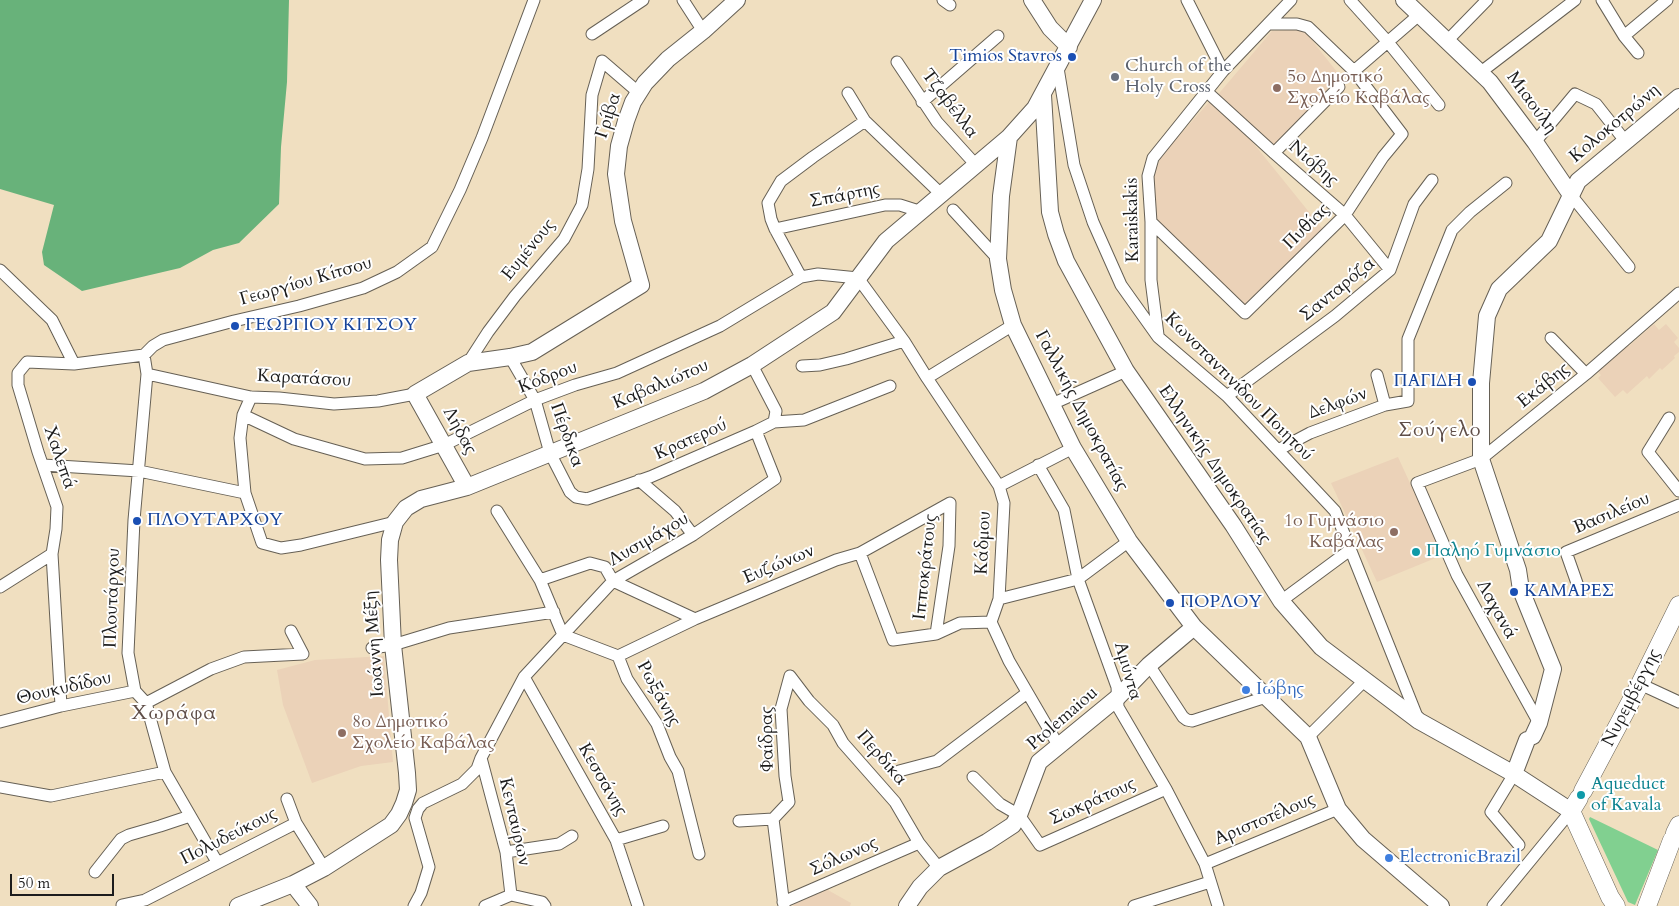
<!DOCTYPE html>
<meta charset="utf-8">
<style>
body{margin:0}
#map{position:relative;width:1679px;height:906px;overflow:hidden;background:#f0dfc0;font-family:Cardo,serif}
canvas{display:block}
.scale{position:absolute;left:10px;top:874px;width:104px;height:22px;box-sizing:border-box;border:2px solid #1c1c1c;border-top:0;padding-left:6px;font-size:15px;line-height:18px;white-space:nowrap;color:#1c1c1c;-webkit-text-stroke:4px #fff;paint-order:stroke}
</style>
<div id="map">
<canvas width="1679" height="906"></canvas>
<div class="scale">50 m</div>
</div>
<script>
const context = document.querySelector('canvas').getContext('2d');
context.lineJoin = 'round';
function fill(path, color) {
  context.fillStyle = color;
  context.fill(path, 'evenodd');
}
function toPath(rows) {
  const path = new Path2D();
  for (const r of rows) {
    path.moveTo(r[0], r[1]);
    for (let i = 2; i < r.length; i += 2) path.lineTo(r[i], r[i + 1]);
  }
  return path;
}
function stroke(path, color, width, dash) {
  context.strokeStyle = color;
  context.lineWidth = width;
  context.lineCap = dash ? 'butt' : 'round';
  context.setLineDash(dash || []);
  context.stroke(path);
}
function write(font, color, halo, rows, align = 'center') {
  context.font = font + ' Cardo,serif';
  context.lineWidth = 4;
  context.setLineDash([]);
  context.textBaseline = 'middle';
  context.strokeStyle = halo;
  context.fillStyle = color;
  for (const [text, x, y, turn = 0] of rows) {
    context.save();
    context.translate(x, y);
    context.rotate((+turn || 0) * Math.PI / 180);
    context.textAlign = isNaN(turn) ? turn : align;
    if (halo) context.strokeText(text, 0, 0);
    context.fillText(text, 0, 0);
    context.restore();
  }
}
fill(toPath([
 [1303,29,1341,77,1273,150,1215,98,1272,31],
 [1211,100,1254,144,1326,233,1248,312,1154,222,1153,175,1162,155],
 [1654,324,1659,330,1666,324,1678,338,1674,342,1679,348,1679,352,1674,356,1675,358,1662,370,1660,368,1649,379,1647,376,1627,394,1623,390,1615,397,1598,378,1601,375,1595,369,1626,342,1629,346],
 [1398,457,1443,555,1377,582,1331,483],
 [384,656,393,762,361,766,312,783,283,705,277,670,315,660],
 [826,889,851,903,850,906,793,906,796,901]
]), '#ebd2b8');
fill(toPath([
 [1590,817,1658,850,1635,905,1628,902,1589,819]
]), '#81d090');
fill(toPath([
 [0,0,289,0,287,82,281,147,279,204,239,243,213,250,180,268,82,291,44,265,42,252,54,205,0,189]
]), '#68b27a');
const street = toPath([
 [683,0,703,31],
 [943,0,950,5],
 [1187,0,1223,71],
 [1350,0,1387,41,1439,105],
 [1602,0,1624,36,1638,53],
 [592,34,643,0],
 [1624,36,1667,0],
 [1447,41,1487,0],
 [897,62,937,122,976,165],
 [1058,68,1074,165,1093,222,1121,285,1158,337,1227,396,1335,511,1418,719],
 [1354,71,1420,14],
 [1481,72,1575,0],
 [1206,91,1274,153,1345,215,1390,270],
 [848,93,865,121,942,195],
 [922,102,998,36],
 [1535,142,1575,94,1596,104,1626,142],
 [1274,153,1339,87],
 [1571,195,1629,267],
 [953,210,998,259],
 [1151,222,1245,313,1345,215,1383,157,1402,134,1354,71,1308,27,1297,24,1268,24],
 [775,229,885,205,900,205,922,212],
 [0,270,52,320,74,364,144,355,153,346,163,340,234,321,299,306,363,288,397,272,432,247,460,190,482,138,534,0],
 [801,277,775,229,771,219,768,203,781,181,813,157,865,121],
 [1158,335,1151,280,1151,222,1148,176,1153,158,1223,71,1291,0],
 [1551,338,1586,374],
 [144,355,147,374,134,520,128,653,135,691,146,703,165,772,217,862],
 [510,357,535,400,550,453,570,492,576,497,587,499,650,477,756,431],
 [468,363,488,332,515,296,564,239,582,205,588,169,592,95,602,61,638,92],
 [802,366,820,365,846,359,904,341],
 [147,374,251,397,279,398,334,404,378,401,415,394],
 [1377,375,1385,405],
 [927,378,1013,325],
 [1227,396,1335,316,1390,270,1414,204,1432,180],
 [251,397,243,415,240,438,245,493,262,543,281,548,301,545,395,522],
 [1052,404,1126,371],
 [243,415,294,439,365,459,402,458,444,445,535,400,575,385,617,373,720,326,801,277,818,274,858,278,904,341,927,378,999,486,1004,503,999,599,991,622,1009,661,1058,745],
 [1669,418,1648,452,1679,491],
 [774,422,804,420,890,386],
 [1278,450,1310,433,1385,405,1408,401,1408,339,1452,230,1470,212,1506,183],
 [43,465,139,471,245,493],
 [1038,465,1064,510,1078,579,1117,687,1118,707,1166,789,1205,864,1218,906],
 [639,480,675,511,693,535],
 [999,486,1073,448],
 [497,511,540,580,563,635,618,656,627,679,657,724,670,757,678,771,699,854],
 [860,553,893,640,936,634,960,623,991,622],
 [52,554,61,706],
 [540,580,590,563,605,567,613,581,695,619],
 [0,587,52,554,56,529,57,507,38,452,18,385,18,373,27,362,74,364],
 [1579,589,1566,552,1679,505],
 [999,599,1078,579,1129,541],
 [1281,601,1350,550],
 [372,648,393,645,449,628,554,612],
 [618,656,695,619,836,560,860,553,950,503,949,546,936,634],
 [1149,665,1183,717,1187,720,1192,721,1266,697],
 [790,676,809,701,833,725,843,743,895,802,919,843,939,868],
 [524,677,616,840,638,906],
 [1640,684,1679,702],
 [146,703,211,669,244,657,303,654,291,631],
 [0,722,61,706,135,691],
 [1539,723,1457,575,1417,483,1481,459,1586,374,1679,293],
 [1308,737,1365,680],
 [481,758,506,852,511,895],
 [899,771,937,761,1027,693],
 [1514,774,1491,812,1519,845],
 [973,777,1000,804,1019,815,1040,845,1166,789],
 [0,787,51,796,165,772],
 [287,799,296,823,324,868],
 [739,821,773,819],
 [616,840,663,826],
 [506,852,559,844,572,836],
 [1205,864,1338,809],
 [95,872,121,839,129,835,160,826,190,816],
 [511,895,542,902,545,906],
 [783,902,919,843],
 [122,905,145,900,296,823],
 [414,906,421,893,429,867,415,818,418,809,423,803,462,784,477,769,481,758,524,677,613,581,693,535,775,479,756,431,774,422,776,411,752,365],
 [485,906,511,895],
 [784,906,773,819,789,802,785,776,781,709,790,676],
 [1134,906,1210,882],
 [1493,906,1571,811]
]);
const secondary = toPath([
 [1032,0,1050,28,1069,47],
 [1093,0,1035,108,1009,137,1001,196,998,259,1003,290,1013,325,1073,448,1129,541,1194,627,1308,737,1338,809,1363,839,1441,906],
 [1404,0,1490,82,1535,142,1571,195],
 [1043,95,1050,212,1056,234,1066,261,1126,371,1233,525,1281,601,1321,647,1419,721,1514,774,1571,811],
 [467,487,415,394,468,363,510,357,532,352,641,285,623,221,616,174,619,146,626,121,633,102,645,83,668,59,703,31,737,0],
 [1533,736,1539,723,1553,669,1521,590,1518,570,1481,459,1481,383,1487,316,1499,289,1549,241,1578,181,1679,97],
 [1514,774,1527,740],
 [293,884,310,906],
 [238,906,293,884,324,868,391,825,399,814,404,803,408,790,407,773,393,645,389,560,390,540,395,522,406,508,421,499,467,487,704,391,752,365,833,312,886,241,1009,137],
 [907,906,920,887,939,868,987,842,1013,825,1019,815,1039,762,1117,698,1149,665,1194,627]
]);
const primary = toPath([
 [1583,791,1640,684,1679,605],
 [1579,798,1571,811,1610,897,1616,906],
 [1675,833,1679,825],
 [1647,906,1672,840]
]);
stroke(street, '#666055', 13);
stroke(secondary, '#666055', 18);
stroke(primary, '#666055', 19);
stroke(street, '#fff', 11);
stroke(secondary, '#fff', 16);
stroke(primary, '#fff', 18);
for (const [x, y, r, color] of [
 [1072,57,5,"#1a4fb4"],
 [1115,77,5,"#6b7280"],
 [1277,88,5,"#8d6e63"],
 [235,326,5,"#1a4fb4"],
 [1472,382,5,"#1a4fb4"],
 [137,521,5,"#1a4fb4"],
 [1394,532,5,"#8d6e63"],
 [1416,552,5,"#0f9aa8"],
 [1514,592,5,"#1a4fb4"],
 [1170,603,5,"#1a4fb4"],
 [1246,690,5,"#3f7fe0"],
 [342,733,5,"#8d6e63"],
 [1581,795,5,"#0f9aa8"],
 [1389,858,5,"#3f7fe0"]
]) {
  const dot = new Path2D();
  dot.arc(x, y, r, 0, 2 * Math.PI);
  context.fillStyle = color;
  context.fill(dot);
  stroke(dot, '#fff', 2);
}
write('18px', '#164399', '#fff', [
 ["Timios Stavros",1062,57,"right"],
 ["ΓΕΩΡΓΙΟΥ ΚΙΤΣΟΥ",245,326],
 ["ΠΑΓΙΔΗ",1462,382,"right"],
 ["ΠΛΟΥΤΑΡΧΟΥ",147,521],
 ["ΚΑΜΑΡΕΣ",1524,592],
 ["ΠΟΡΛΟΥ",1180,603]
], 'left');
write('18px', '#5b616d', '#fff', [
 ["Church of the",1125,67],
 ["Holy Cross",1125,88]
], 'left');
write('18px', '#785e54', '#fff', [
 ["5ο Δημοτικό",1287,78],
 ["Σχολείο Καβάλας",1287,99],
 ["1ο Γυμνάσιο",1384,522,"right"],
 ["Καβάλας",1384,543,"right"],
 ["8ο Δημοτικό",352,723],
 ["Σχολείο Καβάλας",352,744]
], 'left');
write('18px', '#1c1c1c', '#fff', [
 ["Μιαούλη",1531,103,54],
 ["Τζαβέλλα",949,104,53],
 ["Γρίβα",609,116,-72],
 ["Κολοκοτρώνη",1615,124,-40],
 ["Νιόβης",1313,164,41],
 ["Σπάρτης",845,196,-11],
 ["Karaiskakis",1133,220,-91],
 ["Πυθίας",1307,227,-45],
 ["Ευμένους",529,250,-51],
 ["Γεωργίου Κίτσου",306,282,-16],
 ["Σανταρόζα",1338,290,-39],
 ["Κόδρου",548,378,-21],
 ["Καρατάσου",304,379,3],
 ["Καβαλιώτου",661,385,-23],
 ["Εκάβης",1544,386,-39],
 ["Κωνσταντινίδου Ποιητού",1238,387,45],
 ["Δελφών",1338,404,-20],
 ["Γαλλικής Δημοκρατίας",1081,411,62],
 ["Λήδας",459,431,61],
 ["Πέρδικα",566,435,70],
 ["Κρατερού",691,440,-24],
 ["Χαλεπά",59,458,71],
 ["Ελληνικής Δημοκρατίας",1214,465,56],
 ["Βασιλείου",1612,514,-23],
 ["Λυσιμάχου",649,540,-30],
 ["Κάδμου",984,543,-87],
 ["Ευζώνων",779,565,-23],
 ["Ιπποκράτους",926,567,-84],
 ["Πλουτάρχου",113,598,-88],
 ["Λαχανά",1496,610,61],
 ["Ιωάννη Μέξη",375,644,-94],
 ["Αμύντα",1127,671,74],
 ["Θουκυδίδου",64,689,-13],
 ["Ρωξάνης",658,694,61],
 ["Νυρεμβέργης",1632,698,-63],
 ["Ptolemaiou",1063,719,-41],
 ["Φαίδρας",768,739,-91],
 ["Περδίκα",881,758,49],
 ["Κεσσάνης",602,780,60],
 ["Σωκράτους",1093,802,-24],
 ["Αριστοτέλους",1265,820,-23],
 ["Κενταύρων",514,822,77],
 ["Πολυδεύκους",229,837,-27],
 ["Σόλωνος",844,857,-24]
]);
write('18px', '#0d838f', '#fff', [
 ["Παληό Γυμνάσιο",1426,552],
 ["Aqueduct",1591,785],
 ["of Kavala",1591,806]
], 'left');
write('18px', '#366cbe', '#fff', [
 ["Ιώβης",1256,690],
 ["ElectronicBrazil",1399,858]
], 'left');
context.letterSpacing = '1px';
write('20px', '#5f4e48', '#fff', [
 ["Σούγελο",1440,431],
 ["Χωράφα",174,714]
]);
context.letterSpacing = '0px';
</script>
